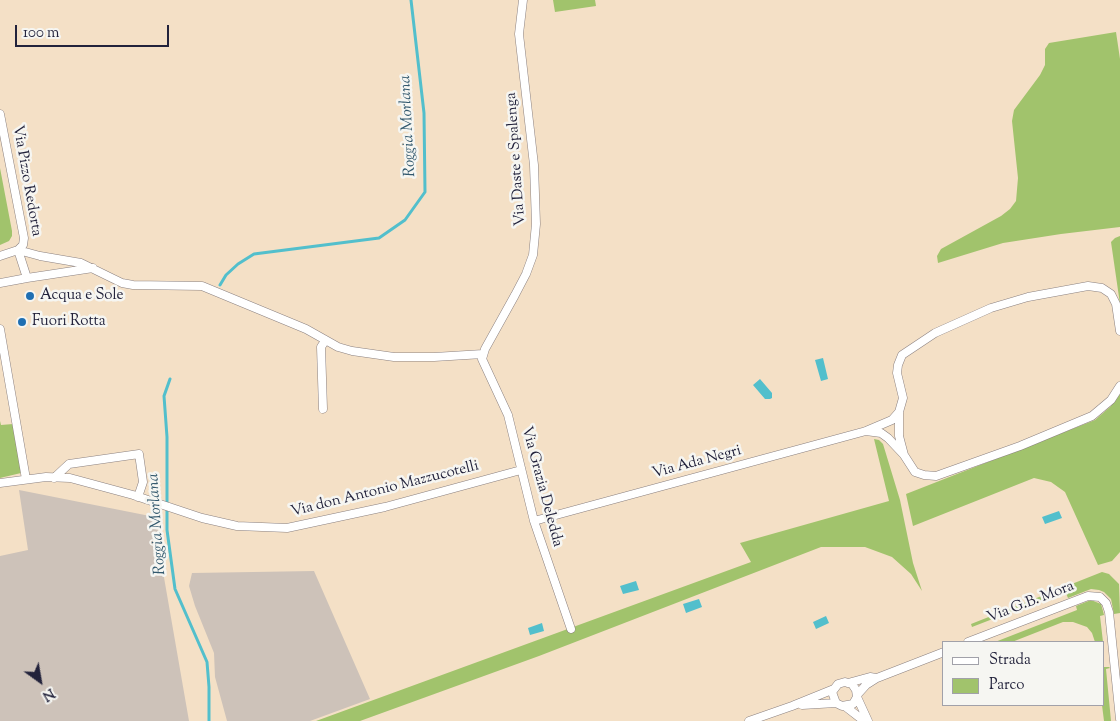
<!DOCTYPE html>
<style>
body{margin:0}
#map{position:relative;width:1120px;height:721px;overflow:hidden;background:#f4e0c6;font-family:"Sorts Mill Goudy",serif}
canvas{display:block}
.legend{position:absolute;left:942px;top:641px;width:162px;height:65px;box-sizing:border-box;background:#f6f6f2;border:1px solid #a1a1a9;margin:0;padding:6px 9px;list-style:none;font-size:15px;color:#22223b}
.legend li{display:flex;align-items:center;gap:10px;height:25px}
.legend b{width:25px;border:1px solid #a1a1a9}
.north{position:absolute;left:15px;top:656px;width:50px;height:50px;-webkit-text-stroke:4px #f6f6f2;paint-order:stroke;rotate:148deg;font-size:14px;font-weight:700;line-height:20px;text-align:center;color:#22223b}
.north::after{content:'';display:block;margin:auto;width:18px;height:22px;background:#22223b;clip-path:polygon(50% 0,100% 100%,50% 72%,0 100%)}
.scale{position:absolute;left:15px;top:25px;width:154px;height:22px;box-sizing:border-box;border:2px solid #22223b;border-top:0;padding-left:6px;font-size:15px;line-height:18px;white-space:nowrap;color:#22223b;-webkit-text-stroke:4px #f6f6f2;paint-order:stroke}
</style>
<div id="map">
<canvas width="1120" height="721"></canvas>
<ul class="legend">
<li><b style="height:6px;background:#fff"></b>Strada</li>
<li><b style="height:14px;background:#a1c36c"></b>Parco</li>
</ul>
<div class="north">N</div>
<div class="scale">100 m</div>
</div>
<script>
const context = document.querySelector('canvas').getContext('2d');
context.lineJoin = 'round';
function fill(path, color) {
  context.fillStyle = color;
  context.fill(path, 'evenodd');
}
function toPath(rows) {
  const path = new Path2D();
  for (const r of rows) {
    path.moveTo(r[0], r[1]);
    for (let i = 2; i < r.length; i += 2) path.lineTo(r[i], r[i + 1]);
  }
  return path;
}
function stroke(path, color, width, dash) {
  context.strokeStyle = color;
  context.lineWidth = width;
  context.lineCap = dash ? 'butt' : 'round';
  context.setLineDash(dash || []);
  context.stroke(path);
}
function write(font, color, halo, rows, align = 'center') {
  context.font = font + ' "Sorts Mill Goudy",serif';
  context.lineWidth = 5;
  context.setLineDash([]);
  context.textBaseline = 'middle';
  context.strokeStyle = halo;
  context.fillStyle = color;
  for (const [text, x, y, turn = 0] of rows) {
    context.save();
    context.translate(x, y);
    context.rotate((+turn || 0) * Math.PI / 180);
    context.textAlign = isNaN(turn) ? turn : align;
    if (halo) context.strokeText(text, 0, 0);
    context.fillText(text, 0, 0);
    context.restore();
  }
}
fill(toPath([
 [19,490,155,517,158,531,158,543,189,721,0,721,0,556,28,550],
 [314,571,370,699,310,721,227,721,215,677,214,653,195,606,189,586,192,573]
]), '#cdc2b9');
fill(toPath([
 [553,0,595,0,596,6,555,12],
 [1116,32,1120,59,1120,227,1061,234,1003,243,938,263,937,256,941,249,1001,216,1010,209,1016,201,1018,178,1012,121,1014,110,1040,75,1045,65,1045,49,1049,43],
 [0,168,12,231,12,236,9,241,0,245],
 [1120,236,1120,304,1111,242,1115,238],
 [1120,394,1120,552,1112,561,1098,565,1065,492,1051,482,1034,478,913,526,906,494,1095,420,1110,407],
 [0,421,1,425,13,424,21,473,0,478],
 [874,439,879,440,883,444,900,500,913,563,922,591,911,574,892,557,865,547,821,547,539,656,360,721,316,721,751,562,740,543,889,501],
 [1102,572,1109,574,1119,584,1120,613,1114,614,1111,599,1104,592,1099,590,1091,589,1068,598,1065,591,972,627,971,624],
 [1091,600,1101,604,1103,611,1104,615,1100,616,1103,642,1095,642,1092,633,1087,627,1073,622,1063,622,1012,642,995,642,1077,610,1076,606],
 [1104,667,1109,667,1110,668,1106,669,1111,721,1104,721,1102,705,1104,705]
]), '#a1c36c');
fill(toPath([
 [823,358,828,379,821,381,815,360],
 [760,379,772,393,772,398,770,399,765,399,753,385],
 [1059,511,1062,518,1045,524,1042,517],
 [636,581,639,590,623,594,620,586],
 [699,599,702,607,686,613,683,604],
 [826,616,829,623,816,629,813,622],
 [542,623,544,631,530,635,528,628]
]), '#52bfcc');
stroke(toPath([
 [220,285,226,275,238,264,254,254,379,238,405,220,425,192,424,113,411,0],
 [170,379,164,396,167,437,167,530,175,589,207,662,209,687,209,721]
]), '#52bfcc', 3);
const street = toPath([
 [523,0,519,34,534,165,536,224,533,255,526,274,515,295,485,349,482,359,508,415,534,521,571,629],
 [0,114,24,238,23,245,18,250],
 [0,256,18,250,40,256,81,263,122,283,133,285,202,286,306,329,338,347,352,351,394,357,434,357,483,354],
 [27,278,93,268],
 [0,283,27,278,18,250],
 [0,329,26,479],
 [323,409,321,347,325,341],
 [866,431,881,433,888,438,904,455,915,472,924,475,936,476,1020,446,1092,416,1111,400,1120,386],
 [904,455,899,436,899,412,903,398,897,373,898,365,902,355,935,333,991,308,1028,297,1088,286,1102,288,1111,294,1116,304,1120,331],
 [54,478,69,464,139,454,143,482,138,497],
 [0,483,46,477,70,478,133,495,202,518,237,526,287,528,385,507,521,470],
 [534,521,866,431,892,420,899,412],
 [968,642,1088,596,1100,597,1106,603,1109,612,1120,719],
 [848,683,870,677,876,678],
 [857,695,866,685,877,678,944,652],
 [857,697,853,704,842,706,836,703,832,692,838,684,845,682,852,684,856,690,857,697,868,721],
 [802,705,836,703],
 [846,707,864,721],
 [749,721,792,706,834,689]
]);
stroke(street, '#8b8180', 9);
stroke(street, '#fff', 8);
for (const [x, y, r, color] of [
 [30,296,5,"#1f6fb2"],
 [22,322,5,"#1f6fb2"]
]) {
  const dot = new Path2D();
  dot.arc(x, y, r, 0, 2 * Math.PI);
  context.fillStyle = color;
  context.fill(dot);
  stroke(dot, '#f6f6f2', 2);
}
write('15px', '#22223b', '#f6f6f2', [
 ["Via Daste e Spalenga",517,159,-94],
 ["Via Pizzo Redorta",26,181,80],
 ["Via Ada Negri",697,463,-15],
 ["Via Grazia Deledda",541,487,75],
 ["Via don Antonio Mazzucotelli",385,490,-14],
 ["Via G.B. Mora",1031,603,-21]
]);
write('15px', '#22223b', '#f6f6f2', [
 ["Acqua e Sole",40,296],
 ["Fuori Rotta",32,322]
], 'left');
write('italic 16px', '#33596e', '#f6f6f2', [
 ["Roggia Morlana",409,126,-93],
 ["Roggia Morlana",158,524,-94]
]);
</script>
